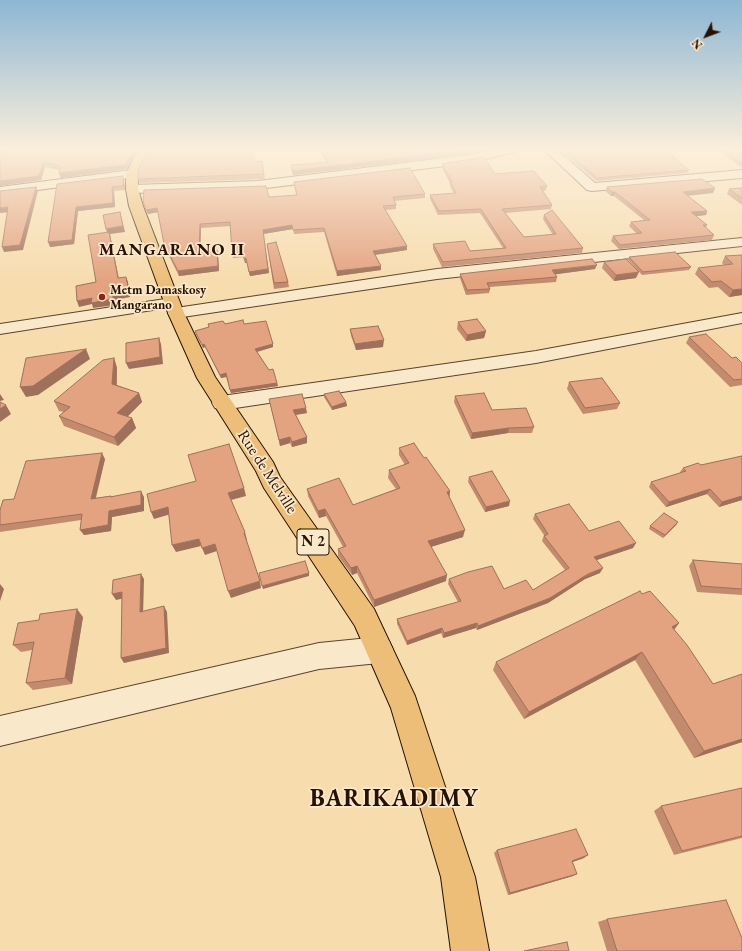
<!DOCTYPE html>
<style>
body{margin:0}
#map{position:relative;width:742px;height:951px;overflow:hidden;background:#f7dcae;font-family:"EB Garamond",serif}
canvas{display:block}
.north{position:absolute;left:686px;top:16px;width:40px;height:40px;-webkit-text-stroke:3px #fae8ca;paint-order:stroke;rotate:228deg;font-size:11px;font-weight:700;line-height:16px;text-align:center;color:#271201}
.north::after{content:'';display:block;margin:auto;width:14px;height:18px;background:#271201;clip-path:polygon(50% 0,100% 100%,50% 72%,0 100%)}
</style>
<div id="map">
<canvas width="742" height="951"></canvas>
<div class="north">N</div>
</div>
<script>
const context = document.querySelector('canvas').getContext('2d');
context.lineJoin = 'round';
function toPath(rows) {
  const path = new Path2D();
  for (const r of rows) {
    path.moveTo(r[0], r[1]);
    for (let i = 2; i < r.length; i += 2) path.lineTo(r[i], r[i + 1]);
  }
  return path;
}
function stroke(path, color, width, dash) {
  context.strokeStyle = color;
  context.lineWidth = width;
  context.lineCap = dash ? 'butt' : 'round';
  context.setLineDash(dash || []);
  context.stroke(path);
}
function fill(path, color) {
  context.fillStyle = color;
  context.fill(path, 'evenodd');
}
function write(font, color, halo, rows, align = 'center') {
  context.font = font + ' "EB Garamond",serif';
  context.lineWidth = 3.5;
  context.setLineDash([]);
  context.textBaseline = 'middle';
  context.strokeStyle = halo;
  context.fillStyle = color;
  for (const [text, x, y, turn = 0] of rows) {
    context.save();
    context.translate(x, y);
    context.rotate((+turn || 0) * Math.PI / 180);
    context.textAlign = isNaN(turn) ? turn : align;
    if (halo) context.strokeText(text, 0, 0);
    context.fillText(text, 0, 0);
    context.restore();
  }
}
const minor = toPath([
 [497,149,520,149,518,151,470,163,258,189,132,193,127,192,126,189,127,186,132,185,258,181,470,155,497,149],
 [543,149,556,149,595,183,742,170,742,178,592,191,587,190,543,149],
 [132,170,136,171,138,174,136,177,0,195,0,187,132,170],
 [742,238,742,246,437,279,176,318,170,317,168,313,170,309,176,308,437,269,742,238],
 [172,298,178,300,180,303,178,306,0,334,0,324,172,298],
 [742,313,742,323,536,363,222,410,215,408,212,403,215,398,222,396,536,351,742,313],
 [379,637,389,641,393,650,389,659,379,663,319,669,0,746,0,716,319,643,379,637]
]);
const major = toPath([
 [138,149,150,149,138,174,138,189,143,206,184,313,215,377,273,462,280,477,374,609,415,696,475,877,489,951,451,951,441,877,391,708,355,626,264,488,256,471,197,378,168,313,129,206,126,189,126,174,138,149]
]);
stroke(minor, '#5b442c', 2);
stroke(major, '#271201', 2);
fill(minor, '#fae8ca');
fill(major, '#ecbe77');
fill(toPath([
 [0,149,127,169,61,178,59,173,60,170,45,167,41,180],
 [319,149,484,149,484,150,470,154,293,175,291,165,326,162],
 [559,149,667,149,679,162,689,170,687,173,596,181],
 [717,149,742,149,742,168],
 [262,161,265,179,140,183,138,179],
 [442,164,495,174,547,186,546,190,543,191,552,205,551,209,505,213,524,237,553,235,543,219,544,215,583,248,582,253,442,267,433,249,433,244,470,251,503,248,480,213,438,215,430,199,430,195,454,193,450,186,450,183,442,168],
 [124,180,125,190,114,191,115,207,78,211,74,244,50,247,57,184],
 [294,182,425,194,425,198,394,201,396,205,396,209,385,210,407,246,407,250,375,255,381,270,337,276,324,232,294,234,293,229,263,234,269,273,250,276,247,263,245,263,244,257,233,258,231,226,201,228,200,252,218,254,219,271,179,276,165,248,158,212,148,214,143,201,269,197,296,195],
 [607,187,715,188,713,193,688,196,707,211,706,215,695,216,707,225,706,228,714,235,712,240,619,249,611,241,613,236,637,234,629,226,631,222,644,220,614,196,611,196,605,191],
 [742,188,742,205,727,194,729,189],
 [267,244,288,282,289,287,274,289],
 [742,255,742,295,729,297,718,287,709,288,695,274,698,268,724,265,722,263,725,256],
 [629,257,691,267,689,270,642,275,628,260],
 [604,262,636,278,614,281,602,268],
 [595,269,555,274,557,277,556,282,489,287,490,289,489,293,466,295,460,278,460,274],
 [458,322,486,331,484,338,466,341,457,329],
 [225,324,244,324,273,347,257,352,277,383,278,386,231,393,226,377,221,378,205,347,203,348,196,334,195,331],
 [350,329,383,347,356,350,351,336],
 [689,337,732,358,742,363,742,385,730,387,686,343],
 [114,358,117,368,117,385,139,393,142,402,127,417,132,418,136,428,118,446,64,426,59,416,64,412,59,411,54,401],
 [569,382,620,403,617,409,583,414,567,389],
 [324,394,346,402,347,406,332,410,324,397],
 [455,396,492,410,534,427,532,433,508,433,471,439,454,402],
 [269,399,307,413,296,415,307,437,307,443,292,447,290,443,280,446],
 [399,448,424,458,450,491,449,498,463,537,431,547,446,581,374,607,357,573,352,575,338,556,338,549,343,547,326,516,319,518,308,496,307,489,353,505,396,489,388,478,389,470,405,465,399,455],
 [742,456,742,500,719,507,707,494,666,507,649,487,651,482,681,473,680,472,683,468,701,465],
 [105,459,96,498,111,496,111,497,144,497,144,511,112,517,111,531,84,535,81,520,0,532,0,510,14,499],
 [469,477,509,506,485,512,468,482],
 [535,514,589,531,633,548,596,560,600,573,585,579,548,603,477,630,476,628,443,638,441,633,407,645,397,624,397,619,458,602,448,584,449,579,504,589,533,590,565,570,542,541,544,535,533,519],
 [678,522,676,525,663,538,649,529,650,526],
 [693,560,742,564,742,595,697,592,689,566],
 [642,594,679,623,674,630,713,684,742,674,742,742,694,758,635,660,524,719,493,670,496,662],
 [83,617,72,684,33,690,26,683,32,650,21,652,13,645],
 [742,788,742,838,674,855,654,811,661,806],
 [497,850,584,858,573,862,573,876,508,895,494,853],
 [607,919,742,951,607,951,598,922]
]), '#c38b6e');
fill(toPath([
 [133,149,137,149,127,169,61,178,59,173],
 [473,149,484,149,484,150,470,154,293,175,292,171],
 [43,162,45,167,41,180,0,186,0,181],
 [123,176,124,180,125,190,123,186],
 [36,187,38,191,23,250,4,252,2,247],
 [112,187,114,191,115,207,78,211,74,244,50,247,48,242,76,207],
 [715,188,713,193,682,196,683,192],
 [612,192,615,192,614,196,611,196],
 [8,207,11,212,0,213,0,208],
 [157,208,158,212,148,214,146,210],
 [707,211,706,215,689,217,691,212],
 [120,212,125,232,110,234,120,284,106,229],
 [200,224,201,228,200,256,199,252],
 [292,225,293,229,263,234,269,273,250,276,249,272,263,230],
 [407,246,407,250,373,255,373,251],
 [217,250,218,254,219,271,179,276,178,271],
 [246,258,247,263,245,263,244,259],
 [597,265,595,269,551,275,552,270],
 [381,266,381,270,337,276,337,271],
 [639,272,636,278,614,281,616,275],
 [126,277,128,282,130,297,115,300,115,305,93,308,92,304,79,307,77,301,113,294],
 [742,289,742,295,729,297,733,290],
 [486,331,484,338,466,341,467,335],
 [159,338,161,344,163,364,129,369,126,363],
 [384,340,383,347,356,350,355,344],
 [204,344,205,347,203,348,202,345],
 [273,344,273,347,256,352,255,349],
 [86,349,90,359,38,395,26,397,20,387],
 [114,358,117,368,116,393,112,384],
 [226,373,226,377,221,378,220,375],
 [277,383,278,386,231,393,230,390],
 [139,393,142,402,121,423,117,413],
 [0,394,4,400,0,401],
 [346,402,347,406,332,410,332,407],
 [6,405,11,414,0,422,0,409],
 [306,408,307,413,294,415,293,410],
 [132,418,136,428,118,446,114,437],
 [509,428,508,433,471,439,472,433],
 [290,437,290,443,280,446,279,440],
 [307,437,307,443,292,447,292,442],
 [102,453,105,459,94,504,91,499],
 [244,488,246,496,231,500,228,493],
 [710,489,707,494,666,507,669,502],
 [141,491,144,497,144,511,112,517,111,531,84,535,80,530],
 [450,491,449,499,447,492],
 [742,496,742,500,719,507,722,502],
 [510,501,509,506,485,512,486,507],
 [168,507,171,514,154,519,151,512],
 [325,509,326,516,319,518,318,511],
 [678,522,676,525,663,538,665,535],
 [465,530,463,537,427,548,428,541],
 [245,532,247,540,246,540,244,533],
 [199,539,201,546,176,552,172,545],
 [636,543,633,548,591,562,594,557],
 [215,544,217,551,205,555,202,548],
 [357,566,357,573,352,575,351,568],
 [603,568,600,573,585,579,548,603,477,630,478,626],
 [309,573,309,576,263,589,262,586],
 [141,574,144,579,143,617,140,612],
 [447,575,446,581,374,607,374,600],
 [260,581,261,588,231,598,228,591],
 [0,584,4,589,0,601],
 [122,592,125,598,116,600,112,594],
 [164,606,167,612,169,653,124,663,121,658],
 [77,609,83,617,72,684,65,678],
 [477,623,476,628,443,638,444,633],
 [679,623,672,632,672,627],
 [442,628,441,633,407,645,407,641],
 [642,652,635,660,524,719,529,712],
 [742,739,742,742,694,758,704,751],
 [588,855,584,858,569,863,572,861],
 [577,874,573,876,508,895,510,893]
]), '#9f715a');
const building = toPath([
 [0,149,133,149,125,165,59,173,60,166,43,162,39,176,0,181,0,149],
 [148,149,251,149,254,162,262,161,264,174,138,179,138,170,148,149],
 [321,149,473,149,292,171,291,165,328,162,321,149],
 [564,149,667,149,679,162,689,170,597,178,564,149],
 [723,149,742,149,742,163,723,149],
 [484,157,495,174,534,171,547,186,540,187,552,205,502,209,524,237,556,234,544,215,552,210,583,248,443,262,433,244,465,241,470,251,506,248,481,209,439,211,430,195,456,193,450,182,452,182,442,164,484,157],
 [410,168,425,194,393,197,396,205,383,206,407,246,373,251,381,266,337,271,324,228,293,230,292,225,263,230,268,269,249,272,246,258,244,259,243,253,232,254,230,222,200,224,199,252,217,250,218,266,178,271,164,244,157,208,146,210,143,201,144,190,266,186,269,197,297,195,294,182,410,168],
 [123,176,123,186,112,187,113,203,76,207,72,240,48,242,57,184,123,176],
 [702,179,715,188,683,192,707,211,691,212,707,225,703,225,714,235,620,245,613,236,642,233,631,222,650,220,615,192,612,192,607,187,702,179],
 [36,187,20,245,2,247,8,207,0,208,0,191,36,187],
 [742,188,742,198,729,189,742,188],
 [120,212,123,226,106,229,103,215,120,212],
 [109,232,118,278,126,277,129,291,113,294,113,299,91,303,92,298,77,301,76,286,96,282,88,235,109,232],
 [276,242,288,282,274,283,267,244,276,242],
 [675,252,691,267,643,272,629,257,675,252],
 [742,255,742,289,733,290,721,281,712,282,698,268,733,264,725,256,742,255],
 [592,259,597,265,552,270,557,277,487,283,490,289,467,290,460,274,592,259],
 [626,259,639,272,616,275,604,262,626,259],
 [477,319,486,331,467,335,458,322,477,319],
 [243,320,244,324,266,321,273,344,255,349,269,370,273,369,277,383,230,390,226,373,220,375,204,344,202,345,195,331,209,327,208,324,223,321,225,324,243,320],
 [378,326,384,340,355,344,350,329,378,326],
 [706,334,732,358,736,357,742,363,742,379,734,380,689,337,706,334],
 [159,338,160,357,126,363,126,343,159,338],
 [86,349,33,386,20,387,26,358,86,349],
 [114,358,112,384,139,393,117,413,132,418,114,437,59,416,70,407,54,401,103,360,114,358],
 [602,378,620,403,585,408,569,382,602,378],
 [339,391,346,402,332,407,324,394,339,391],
 [484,393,492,410,526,408,534,427,509,428,472,433,455,396,484,393],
 [302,394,306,408,293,410,307,437,292,442,290,437,279,440,269,399,302,394],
 [0,402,6,405,0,409,0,402],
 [414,443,424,458,426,457,450,491,447,492,465,530,428,541,447,575,374,600,357,566,351,568,338,549,346,546,325,509,318,511,307,489,339,478,353,505,400,488,389,470,409,463,399,448,414,443],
 [229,444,244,488,228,493,245,532,244,533,260,581,228,591,215,544,202,548,199,539,172,545,168,507,151,512,147,494,196,481,188,455,229,444],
 [102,453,91,499,111,496,110,497,141,491,141,505,109,511,108,525,80,530,82,514,0,525,0,510,3,500,14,499,26,461,102,453],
 [742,456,742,496,722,502,710,489,669,502,651,482,686,471,683,468,698,463,701,465,742,456],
 [492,471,510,501,486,507,469,477,492,471],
 [569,504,589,531,619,521,636,543,594,557,603,568,588,574,550,598,478,626,477,623,444,633,442,628,407,641,397,619,461,601,449,579,468,572,492,566,504,589,526,580,533,590,569,568,544,536,548,534,535,514,569,504],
 [664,513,678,522,665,535,650,526,664,513],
 [693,560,742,564,742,589,701,586,693,560],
 [305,561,309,573,262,586,259,573,305,561],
 [141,574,140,612,164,606,166,648,121,658,122,592,112,594,113,580,141,574],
 [640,591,642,594,650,591,679,623,672,627,687,645,713,684,742,674,742,739,704,751,642,652,529,712,496,662,640,591],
 [77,609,65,678,26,683,34,642,13,645,18,623,39,620,40,614,77,609],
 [742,788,742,836,682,851,661,806,742,788],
 [576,829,588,855,572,861,577,874,510,893,497,850,576,829],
 [726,900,742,938,742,951,617,951,607,919,726,900],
 [567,942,569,951,524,951,567,942]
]);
fill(building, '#e3a280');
stroke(building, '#9f715a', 1);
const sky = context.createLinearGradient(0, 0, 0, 282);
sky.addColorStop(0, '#8db6d4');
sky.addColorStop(0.53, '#fbefdb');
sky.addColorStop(1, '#fbefdb00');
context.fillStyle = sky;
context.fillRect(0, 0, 742, 282);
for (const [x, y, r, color] of [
 [102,297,4,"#8f2418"]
]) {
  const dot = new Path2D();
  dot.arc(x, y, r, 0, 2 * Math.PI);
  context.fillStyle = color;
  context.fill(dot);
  stroke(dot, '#fae8ca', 1.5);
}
write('bold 13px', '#271201', '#fae8ca', [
 ["Metm Damaskosy",110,290],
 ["Mangarano",110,305]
], 'left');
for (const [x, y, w] of [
 [313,542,32]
]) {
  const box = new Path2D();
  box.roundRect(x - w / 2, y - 13, w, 26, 3);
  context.fillStyle = '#fae8ca';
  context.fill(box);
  stroke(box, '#271201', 1);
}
write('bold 15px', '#271201', null, [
 ["N 2",313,542]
]);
write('16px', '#271201', '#fae8ca', [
 ["Rue de Melville",267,472,57]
]);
context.letterSpacing = '1px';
write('bold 17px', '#271201', '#fae8ca', [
 ["MANGARANO II",172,250]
]);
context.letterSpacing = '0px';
context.letterSpacing = '1px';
write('bold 24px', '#271201', '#fae8ca', [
 ["BARIKADIMY",394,799]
]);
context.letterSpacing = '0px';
</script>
